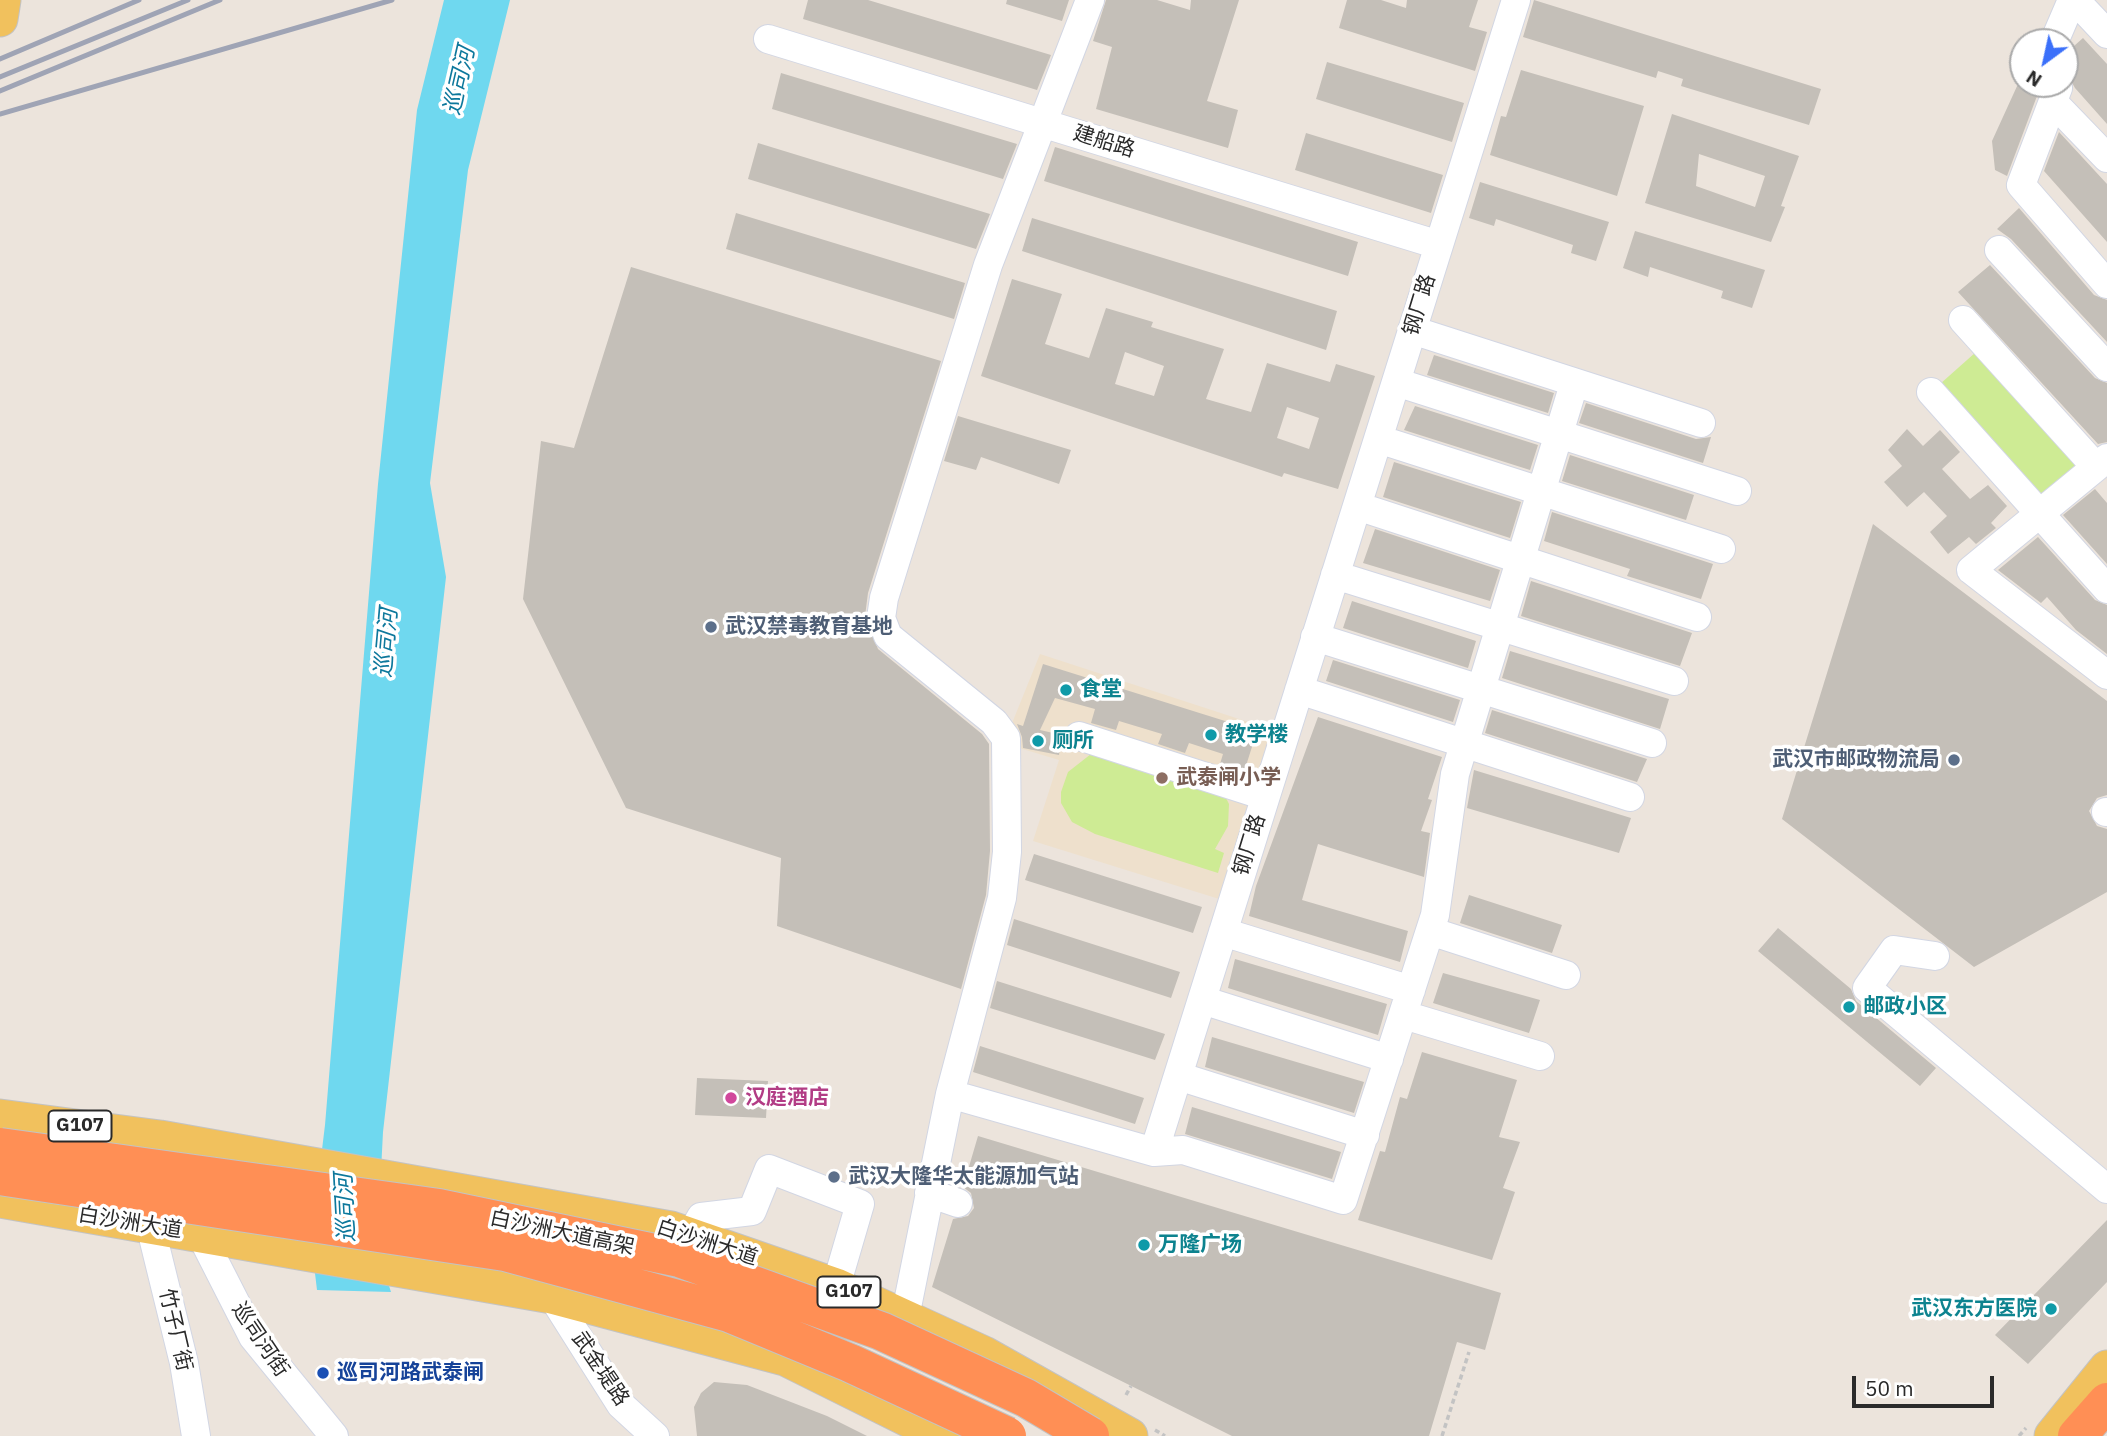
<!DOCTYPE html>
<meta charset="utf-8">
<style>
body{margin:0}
#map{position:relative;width:2107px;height:1436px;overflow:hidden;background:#ece4dc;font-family:"IBM Plex Sans",sans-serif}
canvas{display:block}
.north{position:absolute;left:2009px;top:28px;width:70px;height:70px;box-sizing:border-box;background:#fff;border:2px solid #aaa;border-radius:50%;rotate:213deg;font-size:19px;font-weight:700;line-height:28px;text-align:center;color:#2a2a2a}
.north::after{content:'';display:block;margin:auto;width:24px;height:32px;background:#3b70fa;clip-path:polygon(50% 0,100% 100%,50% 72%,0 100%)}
.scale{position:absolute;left:1852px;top:1376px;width:142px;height:32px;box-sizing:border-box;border:4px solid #2a2a2a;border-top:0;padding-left:9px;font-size:21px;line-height:24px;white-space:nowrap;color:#2a2a2a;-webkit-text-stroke:5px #fff;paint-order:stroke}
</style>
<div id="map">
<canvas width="2107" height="1436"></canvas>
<div class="north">N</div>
<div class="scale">50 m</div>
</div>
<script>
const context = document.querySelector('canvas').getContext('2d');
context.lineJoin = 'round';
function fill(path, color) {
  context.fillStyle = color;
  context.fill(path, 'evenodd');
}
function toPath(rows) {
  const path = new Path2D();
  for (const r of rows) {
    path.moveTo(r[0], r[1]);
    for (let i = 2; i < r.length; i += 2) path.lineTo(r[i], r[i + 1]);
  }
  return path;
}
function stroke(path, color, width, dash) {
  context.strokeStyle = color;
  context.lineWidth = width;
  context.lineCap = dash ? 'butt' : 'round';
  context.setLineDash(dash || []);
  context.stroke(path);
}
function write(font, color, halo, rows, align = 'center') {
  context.font = font + ' "IBM Plex Sans","Noto Sans SC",sans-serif';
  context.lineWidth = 7;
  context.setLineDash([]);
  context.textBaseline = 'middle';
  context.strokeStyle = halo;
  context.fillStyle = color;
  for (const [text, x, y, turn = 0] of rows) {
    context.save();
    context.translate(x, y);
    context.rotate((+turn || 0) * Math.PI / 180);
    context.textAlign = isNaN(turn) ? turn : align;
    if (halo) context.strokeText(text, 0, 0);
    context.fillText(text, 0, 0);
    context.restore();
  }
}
fill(toPath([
 [1040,654,1285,734,1232,903,1033,841,1059,760,1016,747,1006,738]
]), '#eee0cc');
fill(toPath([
 [1985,344,2096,467,2039,514,1931,392],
 [1091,754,1224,794,1229,804,1228,826,1215,849,1224,853,1218,873,1095,834,1072,822,1061,803,1061,792,1068,772]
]), '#ceeb94');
fill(toPath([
 [444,0,510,0,468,170,430,483,446,577,383,1132,377,1249,391,1292,317,1290,311,1240,325,1125,378,484,417,110]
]), '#6fd8ef');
fill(toPath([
 [808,0,868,0,1051,55,1037,90,803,19],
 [1007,0,1069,0,1062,21,1006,4],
 [1106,0,1157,0,1190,10,1191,0,1239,0,1207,101,1238,110,1228,148,1096,109,1112,47,1093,41],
 [1347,0,1381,0,1406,8,1407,0,1478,0,1469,27,1487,32,1475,71,1339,28],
 [1534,0,1821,89,1809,125,1681,86,1683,79,1658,71,1656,78,1523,37],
 [2083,38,2107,64,2107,124,2075,88,2065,70,2065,54],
 [1327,62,1464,103,1452,142,1316,99],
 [1521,70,1644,106,1617,196,1490,155,1501,116,1506,117],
 [781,73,1017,144,1003,179,772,109],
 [2018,84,2040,84,2040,88,2007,176,1995,170,1992,141],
 [1672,114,1799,156,1781,206,1785,207,1771,242,1645,203],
 [1699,154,1765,176,1755,207,1696,186],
 [2059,132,2107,184,2107,242,2044,171],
 [1306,133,1443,175,1431,213,1295,170],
 [758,143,990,214,976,249,748,179],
 [1055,147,1358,242,1348,276,1044,181],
 [1480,182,1609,222,1596,261,1571,253,1573,245,1496,219,1494,226,1469,218],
 [2019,208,2094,295,2107,300,2107,342,2011,239,1997,229],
 [736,213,965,283,954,319,726,249],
 [1032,218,1337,311,1326,350,1022,251],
 [1635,231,1765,270,1752,308,1721,298,1723,291,1650,267,1648,277,1623,268],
 [1990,265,2095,378,2107,383,2107,442,2098,444,1958,292],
 [631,267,941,361,868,593,865,616,878,649,982,734,989,744,990,851,986,895,961,989,777,926,781,858,626,808,523,599,541,441,574,448],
 [1012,279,1062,294,1045,344,1089,358,1106,308,1153,322,1151,327,1224,349,1206,399,1251,412,1267,363,1330,382,1336,364,1375,376,1338,489,1284,473,1282,477,981,376],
 [1125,352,1164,366,1154,396,1115,384],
 [1287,407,1319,418,1309,449,1277,438],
 [1434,355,1554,393,1548,413,1427,375],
 [1586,403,1696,439,1711,437,1703,463,1579,423],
 [1415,406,1538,445,1530,470,1404,430],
 [958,416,1071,450,1059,484,981,457,976,470,944,461],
 [1907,429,1923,446,1940,430,1960,452,1942,469,1970,499,1988,485,2007,506,1991,523,1996,528,1976,544,1969,537,1948,554,1930,532,1947,516,1924,492,1907,507,1884,482,1902,466,1888,450],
 [1570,455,1694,495,1686,520,1562,481],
 [1394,462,1521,502,1510,538,1383,497],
 [2095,489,2107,503,2107,564,2063,515],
 [1552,512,1713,564,1701,599,1627,576,1630,569,1544,541],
 [1873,524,2107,701,2107,795,2097,798,2089,811,2097,826,2107,829,2107,892,1974,967,1782,819],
 [1375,529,1500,570,1490,601,1363,563],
 [2038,537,2095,600,2107,605,2107,654,2076,630,2047,597,2041,603,1998,570],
 [1531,581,1692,633,1680,666,1521,616],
 [1352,601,1476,641,1468,668,1343,628],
 [1510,651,1669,699,1660,729,1502,678],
 [1333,660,1460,700,1453,722,1326,681],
 [1043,664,1257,731,1244,772,1220,764,1223,754,1189,743,1185,753,1158,744,1162,734,1119,721,1116,730,1091,723,1095,709,1055,698,1040,730,1062,735,1059,755,1023,748,1022,737,1017,724,1023,726],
 [1492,710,1647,759,1637,782,1485,733],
 [1318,717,1442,757,1428,799,1432,800,1421,831,1430,833,1424,877,1318,844,1302,900,1408,931,1400,962,1249,916,1256,886],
 [1474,770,1631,818,1619,853,1467,808],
 [1034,854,1202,907,1193,933,1025,880],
 [1469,895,1562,925,1552,953,1460,923],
 [1014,919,1180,972,1171,998,1007,945],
 [1778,928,1851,989,1856,1001,1936,1068,1920,1086,1758,951],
 [1235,959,1387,1004,1378,1035,1228,988],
 [1443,973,1540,1000,1529,1033,1433,1003],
 [997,981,1165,1034,1155,1060,990,1008],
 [1212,1037,1364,1082,1354,1113,1205,1067],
 [980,1046,1144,1098,1135,1124,973,1072],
 [1422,1052,1517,1080,1499,1137,1520,1142,1503,1188,1515,1192,1492,1260,1358,1220,1380,1151,1385,1152,1400,1097,1407,1099],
 [697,1078,768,1081,766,1118,695,1115],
 [1192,1107,1341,1152,1332,1179,1185,1134],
 [978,1136,1501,1293,1485,1350,1457,1342,1429,1436,1232,1436,932,1287,953,1219,968,1216,974,1208,971,1193,963,1187],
 [2107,1220,2107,1282,2028,1364,1995,1335],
 [714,1382,747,1385,827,1416,867,1436,697,1436,694,1407,701,1393]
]), '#c4bfb8');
const minor = toPath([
 [2075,0,2107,34],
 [768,39,1439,245],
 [2054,42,2072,0],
 [2056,84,2058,88,2021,185,2107,284],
 [2053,102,2107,158],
 [1999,250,2107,367],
 [1963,320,2096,467],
 [1412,330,1701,423],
 [1396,382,1737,491],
 [1931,392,2107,589],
 [1378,439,1721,549],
 [2107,458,1971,570,2107,675],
 [1357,506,1697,617],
 [1335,575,1674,681],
 [1315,637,1652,743],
 [1299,690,1630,797],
 [1079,736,1265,796],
 [2106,812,2107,812],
 [1430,931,1566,975],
 [1223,932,1411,990],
 [1935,956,1894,950,1867,988,2107,1189],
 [1202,1000,1389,1059],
 [1404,1015,1540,1056],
 [1178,1076,1365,1135],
 [950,1094,1002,898,1007,852,1006,738,994,722,888,636,881,618,884,598,988,265,1090,0],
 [1154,1152,1183,1150,1343,1200,1435,915,1455,774,1574,384],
 [929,1193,958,1203],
 [150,1225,184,1363,196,1436],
 [201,1235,253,1337,334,1436],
 [690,1236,701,1217,752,1211,769,1169,860,1204,836,1286],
 [552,1284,552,1296,621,1405,655,1436],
 [905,1317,950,1094,1154,1152,1516,0]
]);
const major = toPath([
 [0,19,3,0],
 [0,1117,160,1138,671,1229,836,1286,984,1354,1130,1436],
 [0,1200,552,1296,785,1358,942,1436],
 [2052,1436,2107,1368]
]);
const highway = toPath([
 [2077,1436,2107,1402]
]);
stroke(minor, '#d2d6e3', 30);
stroke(major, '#c3c3c3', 37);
stroke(highway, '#c3c3c3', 40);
stroke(toPath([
 [1126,1395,1131,1386],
 [1155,1430,1165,1436],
 [1442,1436,1469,1352],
 [2019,1436,2026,1428]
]), '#c3c3c3', 3.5, [5, 3.5]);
stroke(minor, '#fff', 28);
stroke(major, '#f1c15d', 35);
stroke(highway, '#ff8f55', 38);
stroke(toPath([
 [0,59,139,0],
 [0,77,188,0],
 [0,91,220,0],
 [0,114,392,0]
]), '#9fa4b5', 5);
const highwayBridge = toPath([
 [0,1147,439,1208,679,1258,881,1331,1026,1398,1090,1436],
 [0,1176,505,1252,729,1313,850,1363,1007,1436]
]);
stroke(highwayBridge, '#c3c3c3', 40, []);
stroke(highwayBridge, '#ff8f55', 38);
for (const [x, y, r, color] of [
 [711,627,7,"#5c6f8a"],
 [1066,690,7,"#0f9aa8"],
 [1211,735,7,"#0f9aa8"],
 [1038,741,7,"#0f9aa8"],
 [1954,760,7,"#5c6f8a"],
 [1162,778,7,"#8d6e63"],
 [1849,1007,7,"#0f9aa8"],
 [731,1098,7,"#d1479c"],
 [834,1177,7,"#5c6f8a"],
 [1144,1245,7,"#0f9aa8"],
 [2051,1309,7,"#0f9aa8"],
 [323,1373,7,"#1a4fb4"]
]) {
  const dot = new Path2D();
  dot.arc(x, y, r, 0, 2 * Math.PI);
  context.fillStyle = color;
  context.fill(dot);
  stroke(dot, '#fff', 2.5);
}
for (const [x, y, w] of [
 [80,1126,63],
 [849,1292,63]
]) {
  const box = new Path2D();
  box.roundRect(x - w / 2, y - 15.5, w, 31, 5);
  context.fillStyle = '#fff';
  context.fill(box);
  stroke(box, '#2a2a2a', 2);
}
write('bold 19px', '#2a2a2a', null, [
 ["G107",80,1126],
 ["G107",849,1292]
]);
write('21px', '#2a2a2a', '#fff', [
 ["建船路",1104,142,17],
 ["钢厂路",1420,305,-73],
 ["钢厂路",1250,845,-73],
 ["白沙洲大道",130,1223,9],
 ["白沙洲大道高架",562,1233,12],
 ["白沙洲大道",707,1243,18],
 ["竹子厂街",175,1330,77],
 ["巡司河街",260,1340,56],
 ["武金堤路",600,1369,56]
]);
write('bold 21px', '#4e5e75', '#fff', [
 ["武汉禁毒教育基地",725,627],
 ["武汉市邮政物流局",1940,760,"right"],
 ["武汉大隆华太能源加气站",848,1177]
], 'left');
write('bold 21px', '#0d838f', '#fff', [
 ["食堂",1080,690],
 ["教学楼",1225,735],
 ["厕所",1052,741],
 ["邮政小区",1863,1007],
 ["万隆广场",1158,1245],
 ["武汉东方医院",2037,1309,"right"]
], 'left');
write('bold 21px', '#785e54', '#fff', [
 ["武泰闸小学",1176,778]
], 'left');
write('bold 21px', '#b23c85', '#fff', [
 ["汉庭酒店",745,1098]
], 'left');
write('bold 21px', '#164399', '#fff', [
 ["巡司河路武泰闸",337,1373]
], 'left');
write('italic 23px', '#0d789c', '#fff', [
 ["巡司河",460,81,-77],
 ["巡司河",387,643,-85],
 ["巡司河",346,1208,-93]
]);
</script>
